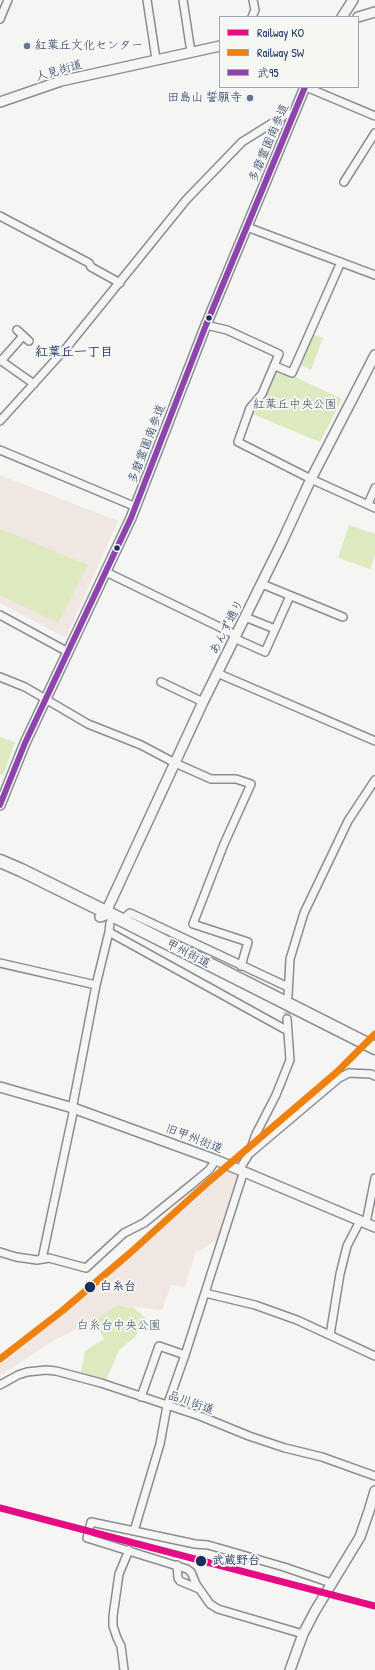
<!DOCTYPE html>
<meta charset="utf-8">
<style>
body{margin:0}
#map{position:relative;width:375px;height:1670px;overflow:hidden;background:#f5f5f3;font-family:"Patrick Hand","Klee One",sans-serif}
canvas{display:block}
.legend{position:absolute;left:219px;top:16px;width:140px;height:72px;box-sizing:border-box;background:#f6f6f2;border:1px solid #9ea6b7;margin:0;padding:5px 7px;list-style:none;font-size:12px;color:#1b2f5e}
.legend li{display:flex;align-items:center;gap:8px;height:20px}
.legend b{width:20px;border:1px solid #9ea6b7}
</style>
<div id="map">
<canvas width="375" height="1670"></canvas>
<ul class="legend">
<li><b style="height:5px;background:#e50b84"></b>Railway KO</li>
<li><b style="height:5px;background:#ef810f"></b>Railway SW</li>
<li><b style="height:5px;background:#8e44ad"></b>武95</li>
</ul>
</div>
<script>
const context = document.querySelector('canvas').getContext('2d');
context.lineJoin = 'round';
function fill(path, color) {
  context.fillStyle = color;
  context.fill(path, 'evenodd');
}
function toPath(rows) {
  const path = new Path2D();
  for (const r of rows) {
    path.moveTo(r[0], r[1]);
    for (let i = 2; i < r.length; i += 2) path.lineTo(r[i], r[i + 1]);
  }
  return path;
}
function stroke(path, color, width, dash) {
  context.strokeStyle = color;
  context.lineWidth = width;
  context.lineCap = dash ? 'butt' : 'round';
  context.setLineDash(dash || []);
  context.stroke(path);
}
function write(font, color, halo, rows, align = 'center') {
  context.font = font + ' "Patrick Hand","Klee One",sans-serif';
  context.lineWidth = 4;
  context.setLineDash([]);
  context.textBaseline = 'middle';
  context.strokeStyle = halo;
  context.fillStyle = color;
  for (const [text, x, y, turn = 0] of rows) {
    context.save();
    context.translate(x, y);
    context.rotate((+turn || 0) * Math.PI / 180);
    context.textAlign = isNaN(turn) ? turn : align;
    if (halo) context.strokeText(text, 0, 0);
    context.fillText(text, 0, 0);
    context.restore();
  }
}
fill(toPath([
 [0,475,118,521,66,638,0,603],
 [225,1170,238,1175,233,1199,220,1238,195,1253,185,1287,171,1285,162,1310,116,1305,94,1320,51,1342,0,1376,0,1364,23,1346,132,1256]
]), '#f0e7e3');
fill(toPath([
 [312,334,323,338,311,370,296,363],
 [278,369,342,399,320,442,250,413,275,370],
 [349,525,375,534,375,555,370,569,338,558],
 [0,529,88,565,58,623,0,595],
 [0,737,15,742,3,775,0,774],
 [116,1305,134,1308,146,1318,135,1337,119,1350,106,1381,81,1373,85,1351,104,1339,94,1320]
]), '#ddeac0');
stroke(toPath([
 [287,1019,288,1002]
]), '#c9cdd5', 7, [7, 3.5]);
const street = toPath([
 [147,0,156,59],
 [183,0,191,52],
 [252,17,255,10,253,0],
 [0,19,8,0],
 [306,87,375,116],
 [344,182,375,133],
 [0,216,89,263,91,267,120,283],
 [247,227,375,275],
 [206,325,227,330,279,354,262,394,250,408,238,442,311,479,375,508],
 [17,330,29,341],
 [0,360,34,384],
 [1,361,23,336],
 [275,366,292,373,341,262],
 [0,421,67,347,186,200,242,142,285,115,294,113],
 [0,450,136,507],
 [368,504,375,488],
 [106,572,236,635],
 [262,584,343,617],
 [0,615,68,652],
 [245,617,275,629],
 [234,638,265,652,290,596],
 [217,673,375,741],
 [0,677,25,687,88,724,141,745,175,763,211,779,236,779,251,784,224,844,193,924,248,942,241,966],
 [161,682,203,702],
 [122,920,130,913,288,987],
 [109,932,288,1031],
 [0,963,96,985],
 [288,996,290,959,304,913,348,821,375,780],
 [249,1154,256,1134,276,1095,290,1060,287,1019],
 [239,1170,249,1154,339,1078,349,1073,371,1074,375,1076],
 [244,1171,185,1355,167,1406,160,1444,134,1531,195,1544,208,1545,284,1567,331,1583],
 [366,1223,375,1178],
 [0,1252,16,1257,37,1260,49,1258,86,1268,124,1233,144,1223,191,1185,209,1170,216,1160],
 [42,1259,73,1113,73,1104,96,985,109,932,110,923],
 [205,1293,255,1305,297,1320,375,1356],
 [330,1335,340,1274,347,1246,360,1221],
 [0,1385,18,1375,27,1372,46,1370,56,1371,101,1383,200,1416,249,1436,285,1448,322,1457,375,1476],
 [141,1397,159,1346,185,1355],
 [134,1531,91,1522,87,1538,187,1569,191,1572,196,1584,210,1604,218,1609,303,1634],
 [177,1565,178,1578,180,1581,199,1589],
 [124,1670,121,1646,117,1638,113,1626,113,1616,119,1574,129,1550]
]);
const secondary = toPath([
 [342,17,353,0],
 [358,17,375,12],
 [0,102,61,81,220,46],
 [0,805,25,743,131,518,206,325,305,87],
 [100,917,103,916,106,912,203,702,281,544,311,479,375,355],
 [0,1087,73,1108,216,1160,375,1227],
 [290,1670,303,1634,315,1611,360,1537,369,1511,375,1491]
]);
const highway = toPath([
 [0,861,21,870,122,920,375,1048]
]);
stroke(street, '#898d95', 10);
stroke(secondary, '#898d95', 12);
stroke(highway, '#898d95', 15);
stroke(street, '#f5f5f3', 7);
stroke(secondary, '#f5f5f3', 9);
stroke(highway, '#f5f5f3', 12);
stroke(toPath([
 [0,805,25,743,131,518,206,325,305,87]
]), '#8e44ad', 6);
stroke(toPath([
 [0,1508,375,1606]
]), '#e50b84', 7);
stroke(toPath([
 [0,1359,62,1311,130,1253,206,1184,337,1072,375,1034]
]), '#ef810f', 7);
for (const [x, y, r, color] of [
 [27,46,4,"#677492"],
 [250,98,4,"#677492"],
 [209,318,3.5,"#1b2f5e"],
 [117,548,3.5,"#1b2f5e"],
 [90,1287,6,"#1b2f5e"],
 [201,1561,6,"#1b2f5e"]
]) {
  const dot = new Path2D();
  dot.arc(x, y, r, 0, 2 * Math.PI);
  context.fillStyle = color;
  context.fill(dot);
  stroke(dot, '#f6f6f2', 1.5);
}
write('12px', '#1b2f5e', '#f6f6f2', [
 ["紅葉丘文化センター",35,46],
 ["田島山 誓願寺",242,98,"right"]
], 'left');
write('12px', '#1b2f5e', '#f6f6f2', [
 ["人見街道",59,71,-16],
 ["多磨霊園南参道",269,143,-67],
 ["多磨霊園南参道",147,444,-69],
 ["あんず通り",227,627,-63],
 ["甲州街道",188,954,27],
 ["旧甲州街道",194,1139,21],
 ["品川街道",191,1403,19]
]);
write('12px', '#3e5369', '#f6f6f2', [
 ["紅葉丘中央公園",295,405],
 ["白糸台中央公園",119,1326]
]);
write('bold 12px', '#1b2f5e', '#f6f6f2', [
 ["白糸台",100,1287],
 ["武蔵野台",212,1561]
], 'left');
write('bold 13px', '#1b2f5e', '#f6f6f2', [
 ["紅葉丘一丁目",74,353]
]);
</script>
